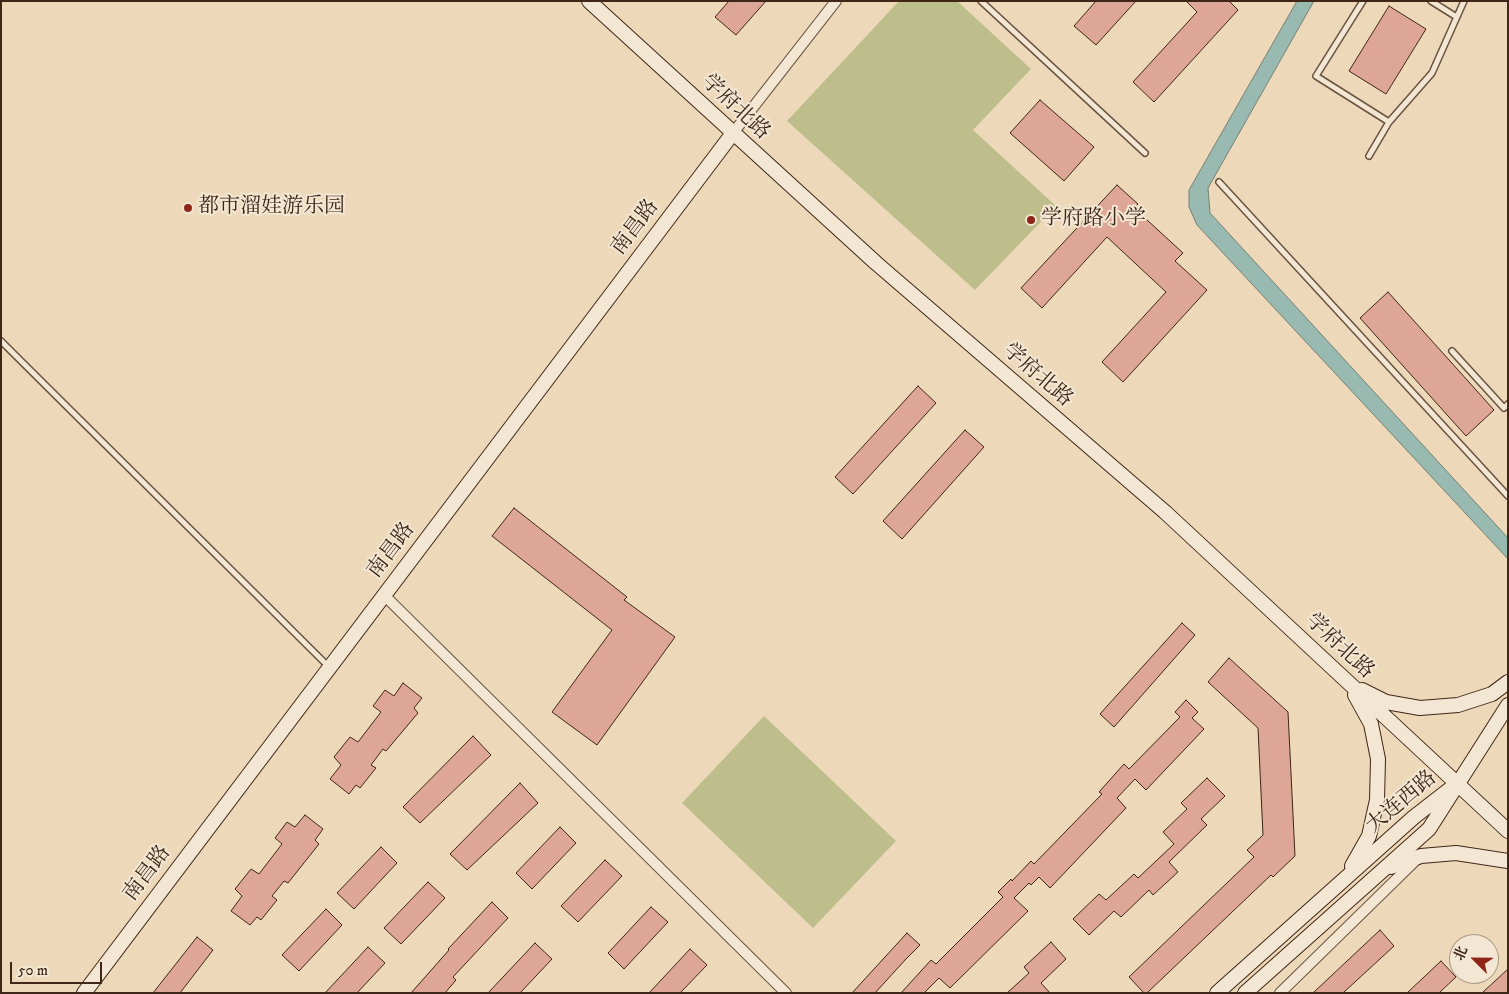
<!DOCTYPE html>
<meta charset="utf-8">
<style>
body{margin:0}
#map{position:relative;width:1509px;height:994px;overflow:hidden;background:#edd9ba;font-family:"IM FELL DW Pica","Noto Serif SC",serif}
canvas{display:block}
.frame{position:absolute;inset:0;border:2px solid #3f2617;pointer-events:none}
.north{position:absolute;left:1449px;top:934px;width:50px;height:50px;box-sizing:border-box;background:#f3e6d2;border:1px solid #ab9987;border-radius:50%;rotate:293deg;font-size:14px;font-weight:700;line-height:20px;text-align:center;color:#3f2617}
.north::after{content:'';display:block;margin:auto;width:18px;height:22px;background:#8f2418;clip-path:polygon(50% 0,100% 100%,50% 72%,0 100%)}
.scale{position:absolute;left:10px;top:962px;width:92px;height:22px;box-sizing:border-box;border:2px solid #3f2617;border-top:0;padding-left:6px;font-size:15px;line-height:18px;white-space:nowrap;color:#3f2617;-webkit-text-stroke:4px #f3e6d2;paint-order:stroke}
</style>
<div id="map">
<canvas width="1509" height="994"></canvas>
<div class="frame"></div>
<div class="north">北</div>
<div class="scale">50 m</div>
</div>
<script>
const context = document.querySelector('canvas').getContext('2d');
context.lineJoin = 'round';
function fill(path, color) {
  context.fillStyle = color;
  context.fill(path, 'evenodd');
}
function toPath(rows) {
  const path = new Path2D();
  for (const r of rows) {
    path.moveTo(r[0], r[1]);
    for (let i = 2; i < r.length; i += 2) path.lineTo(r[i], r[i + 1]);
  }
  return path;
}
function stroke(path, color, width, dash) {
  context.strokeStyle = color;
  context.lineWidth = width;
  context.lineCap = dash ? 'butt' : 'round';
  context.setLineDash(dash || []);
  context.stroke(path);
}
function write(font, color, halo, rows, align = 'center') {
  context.font = font + ' "IM FELL DW Pica","Noto Serif SC",serif';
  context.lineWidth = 4;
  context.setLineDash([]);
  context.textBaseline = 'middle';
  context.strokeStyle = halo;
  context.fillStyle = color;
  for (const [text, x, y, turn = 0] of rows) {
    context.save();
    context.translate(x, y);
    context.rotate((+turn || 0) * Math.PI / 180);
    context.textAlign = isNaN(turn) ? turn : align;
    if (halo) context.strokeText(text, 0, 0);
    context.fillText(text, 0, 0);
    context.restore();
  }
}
fill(toPath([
 [899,1,957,1,1031,69,973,130,1056,206,975,290,787,121],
 [764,716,896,841,813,928,682,803]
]), '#bebe8c');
const water = toPath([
 [1297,1,1314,1,1208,188,1210,213,1508,538,1508,559,1197,225,1189,207,1189,190,1297,1]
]);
fill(water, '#99bab0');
stroke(water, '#757f73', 1);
const building = toPath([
 [729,1,766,1,736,35,715,17,729,1],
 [1096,1,1136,1,1096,45,1074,26,1096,1],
 [1186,1,1229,1,1238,10,1154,102,1133,82,1197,12,1186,1],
 [1389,6,1426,29,1386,94,1349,71,1389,6],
 [1040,100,1094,147,1064,181,1010,133,1040,100],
 [1117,185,1138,204,1134,208,1183,253,1175,261,1207,290,1123,382,1102,362,1166,292,1107,237,1042,308,1021,288,1117,185],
 [1388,292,1494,410,1466,436,1360,318,1388,292],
 [918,386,936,403,853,494,835,477,918,386],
 [965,430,984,447,902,539,883,521,965,430],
 [514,508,627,597,624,600,675,637,597,745,552,712,612,630,492,536,514,508],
 [1182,623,1195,635,1114,727,1100,714,1182,623],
 [1229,658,1288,712,1295,856,1273,877,1271,875,1147,993,1144,993,1129,977,1254,857,1247,850,1263,835,1258,728,1208,682,1229,658],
 [403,683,422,698,414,708,418,713,386,751,383,749,371,765,376,768,360,788,356,785,349,794,330,779,341,765,334,757,350,737,358,742,381,712,373,706,385,690,394,696,403,683],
 [1186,700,1198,712,1192,718,1204,729,1146,790,1135,779,1117,798,1126,808,1050,888,1039,877,1031,885,1029,883,1014,898,1028,911,950,988,939,978,924,993,901,993,931,960,936,964,1003,897,998,892,1011,879,1012,881,1031,861,1034,864,1102,794,1099,792,1124,764,1129,769,1180,717,1175,712,1186,700],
 [473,736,491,755,420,823,403,807,473,736],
 [1207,778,1225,796,1201,819,1207,825,1169,862,1178,872,1153,895,1149,890,1121,917,1114,911,1089,935,1073,919,1099,894,1106,900,1134,874,1138,878,1174,844,1163,832,1187,809,1181,803,1207,778],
 [520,783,538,803,467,870,450,854,520,783],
 [305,815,323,829,315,840,319,844,288,883,284,881,272,896,277,900,261,920,257,917,250,925,231,911,242,896,235,889,251,869,259,874,282,844,275,838,287,822,295,827,305,815],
 [560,827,576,843,532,889,516,873,560,827],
 [381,847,397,863,354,909,337,893,381,847],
 [605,860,622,876,578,922,561,906,605,860],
 [428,882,445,898,401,944,384,928,428,882],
 [492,902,508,918,453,977,456,980,445,993,411,993,449,950,448,949,492,902],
 [651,907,668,922,624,969,608,953,651,907],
 [326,909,342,925,299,971,282,955,326,909],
 [1380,930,1394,946,1343,993,1313,993,1380,930],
 [907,933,920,945,906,959,875,993,852,993,907,933],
 [197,937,213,950,180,993,153,993,197,937],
 [1051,942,1066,959,1041,983,1050,993,1007,993,1029,973,1024,967,1051,942],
 [535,943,552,959,520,993,488,993,535,943],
 [368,947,385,963,357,993,325,993,368,947],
 [690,949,707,965,680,993,649,993,690,949],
 [1441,961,1456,977,1439,993,1407,993,1441,961],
 [1508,969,1508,993,1482,993,1508,969]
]);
fill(building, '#dea696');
stroke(building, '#3f2617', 1);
const lane = toPath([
 [981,1,1145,153],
 [1363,1,1316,76,1389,122],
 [1431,1,1455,16],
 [1369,156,1389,122,1432,73,1464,1],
 [1219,182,1508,496],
 [1,341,329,667],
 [1452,351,1504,408,1508,404]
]);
const street = toPath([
 [733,133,836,1],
 [384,595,786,993],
 [1280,993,1417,859]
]);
const secondary = toPath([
 [589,1,876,263,1165,512,1508,831],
 [1362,690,1386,702,1420,708,1458,705,1492,694,1508,682],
 [1352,866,1369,836,1377,800,1378,759,1371,724,1355,695],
 [1391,867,1421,856,1456,853,1508,861],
 [84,993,733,133],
 [1217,993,1414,817,1450,789],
 [1245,993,1429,829,1508,705]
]);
stroke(lane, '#6a5340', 8);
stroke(street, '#6a5340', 12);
stroke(secondary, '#3f2617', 16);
stroke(lane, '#f3e6d2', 5);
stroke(street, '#f3e6d2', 10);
stroke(secondary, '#f3e6d2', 14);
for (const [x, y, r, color] of [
 [188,208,5,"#8f2418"],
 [1031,220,5,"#8f2418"]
]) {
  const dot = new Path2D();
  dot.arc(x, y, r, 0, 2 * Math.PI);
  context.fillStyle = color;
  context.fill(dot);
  stroke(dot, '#f3e6d2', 2);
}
write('21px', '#3f2617', '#f3e6d2', [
 ["学府北路",735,108,43],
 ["南昌路",636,228,-53],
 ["学府北路",1037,376,41],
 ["南昌路",392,551,-53],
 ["学府北路",1339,647,43],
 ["大连西路",1402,803,-40],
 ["南昌路",148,874,-53]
]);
write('21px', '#3f2617', '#f3e6d2', [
 ["都市溜娃游乐园",198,208],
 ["学府路小学",1041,220]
], 'left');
</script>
